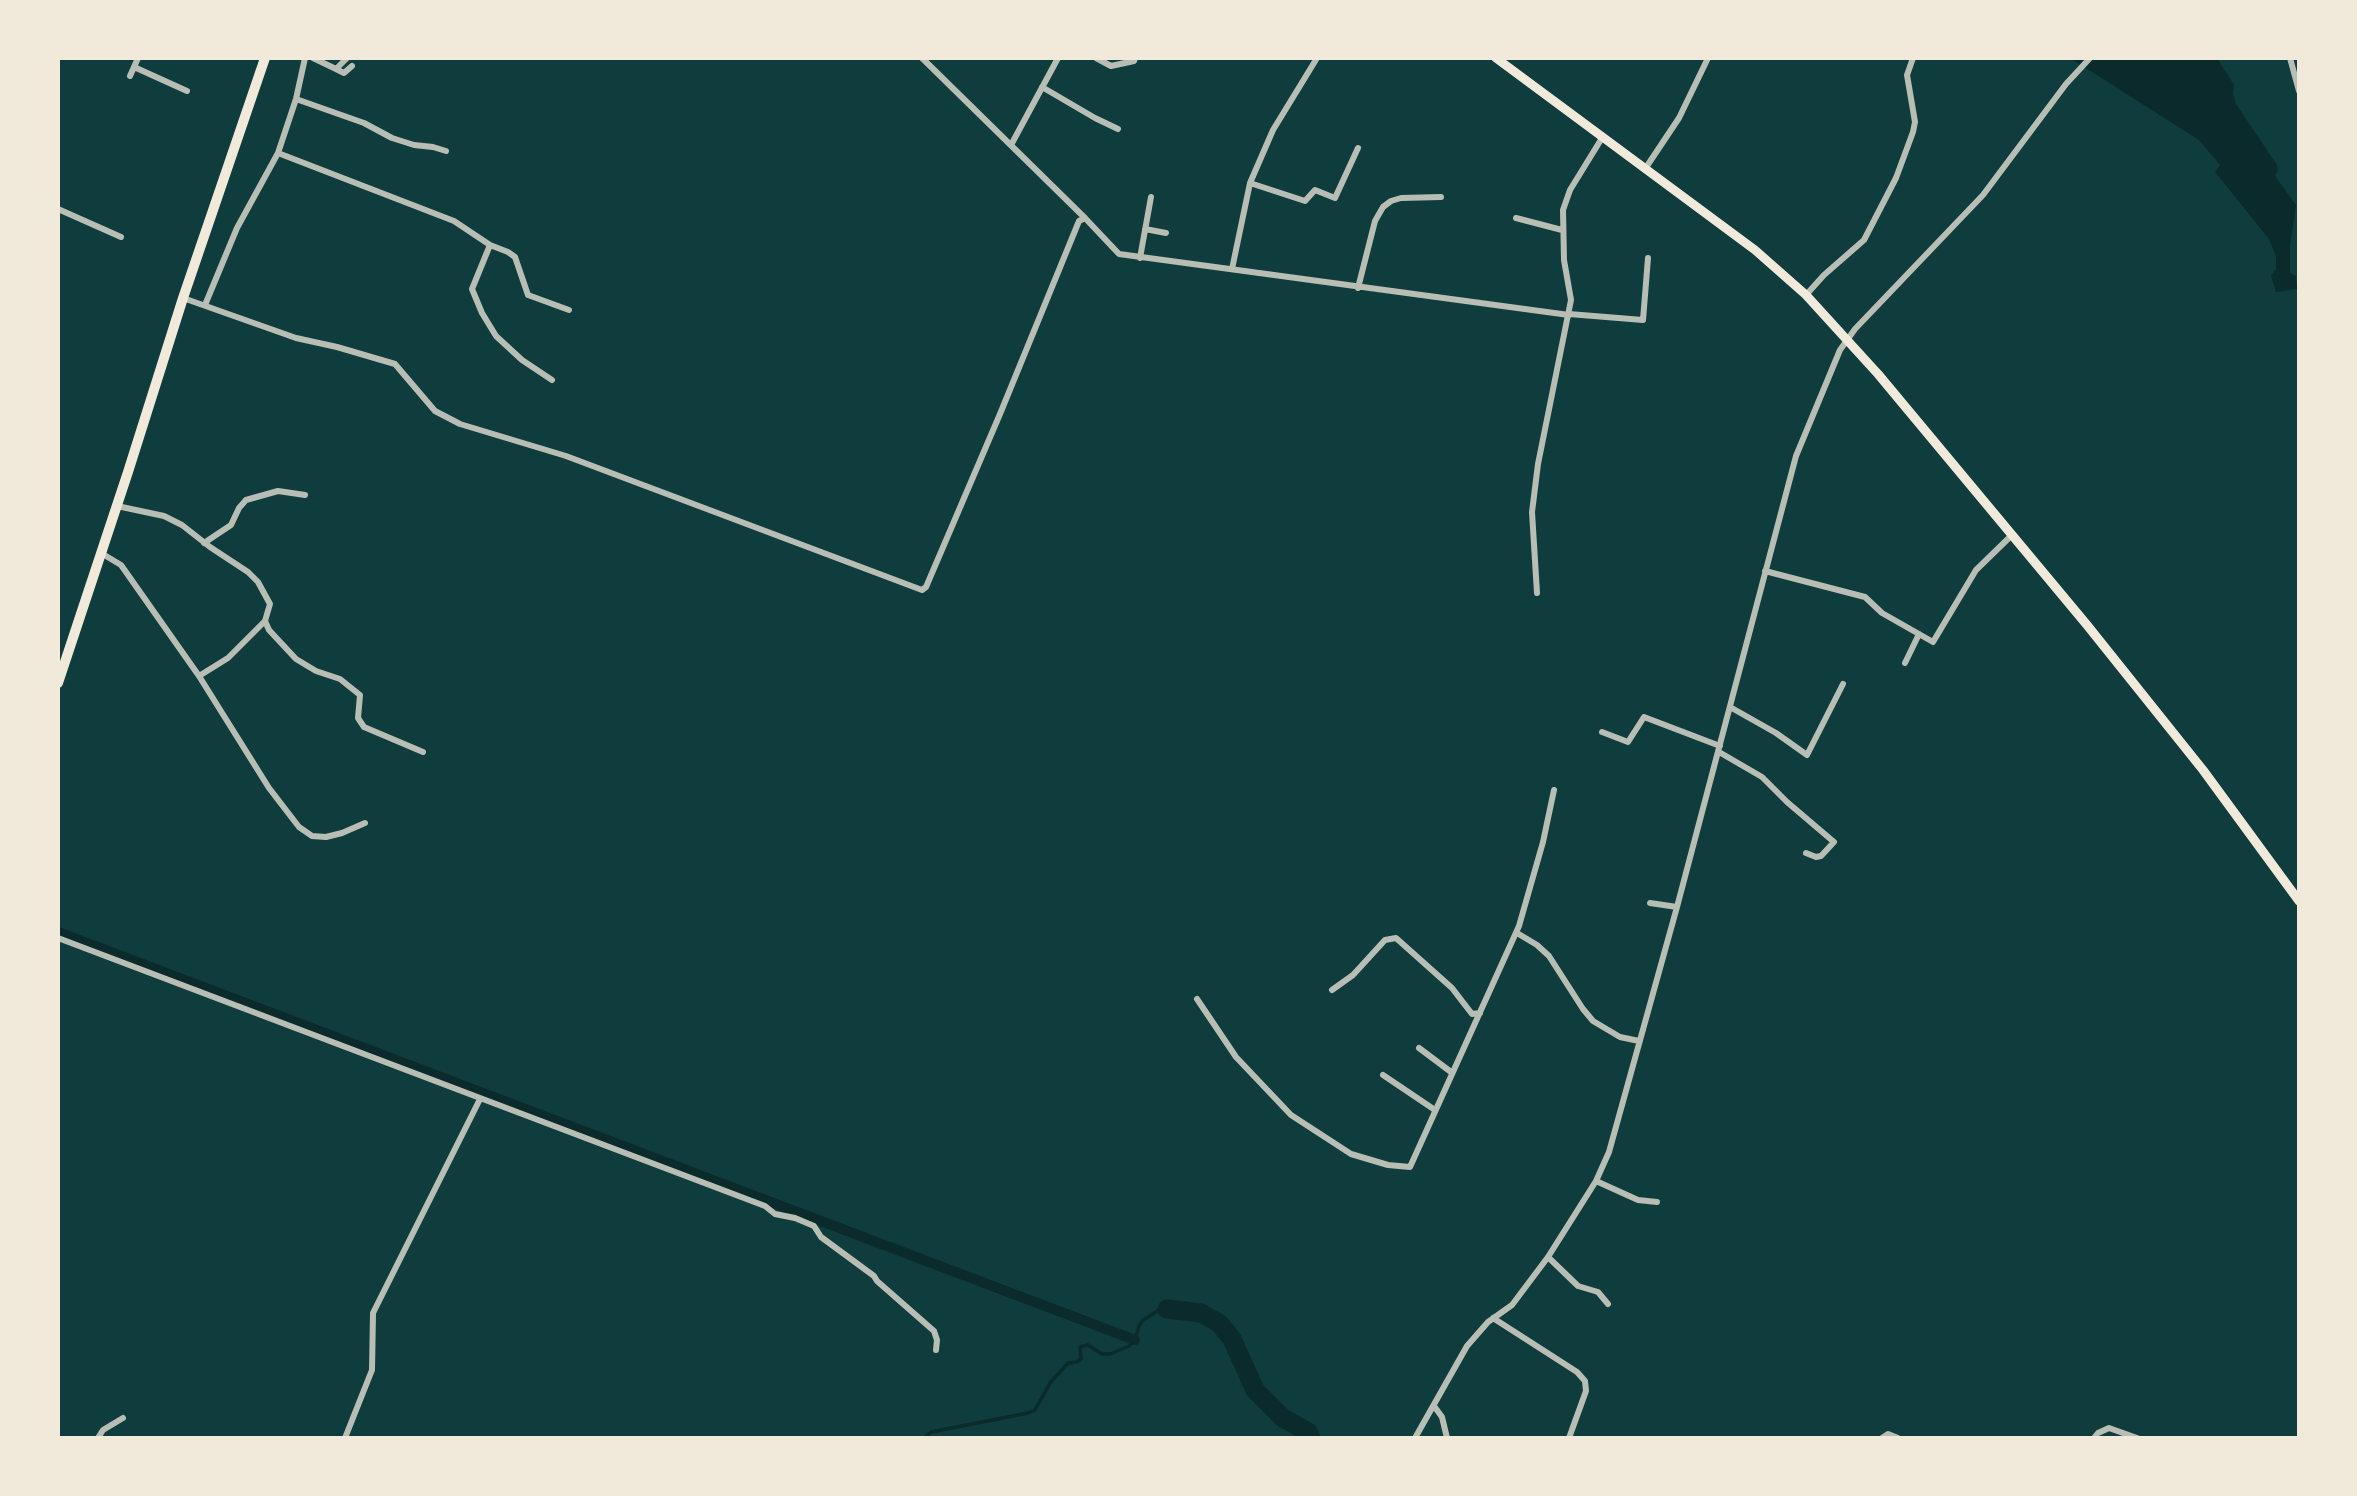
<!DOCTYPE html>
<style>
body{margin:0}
#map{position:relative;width:2357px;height:1496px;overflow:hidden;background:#0f3d3e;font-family:Manrope,sans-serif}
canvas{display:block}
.frame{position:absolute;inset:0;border:60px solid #f1e9da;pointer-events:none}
</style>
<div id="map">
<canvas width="2357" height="1496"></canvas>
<div class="frame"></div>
</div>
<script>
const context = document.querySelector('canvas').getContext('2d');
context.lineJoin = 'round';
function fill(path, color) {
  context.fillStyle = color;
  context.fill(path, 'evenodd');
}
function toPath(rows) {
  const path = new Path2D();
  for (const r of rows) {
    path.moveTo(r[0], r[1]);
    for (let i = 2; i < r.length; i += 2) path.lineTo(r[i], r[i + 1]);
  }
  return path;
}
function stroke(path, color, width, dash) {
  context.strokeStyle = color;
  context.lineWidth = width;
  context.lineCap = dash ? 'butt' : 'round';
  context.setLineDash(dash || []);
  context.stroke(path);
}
fill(toPath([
 [2070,58,2217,58,2234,85,2233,94,2236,104,2277,165,2278,170,2275,176,2296,205,2290,245,2290,273,2296,276,2297,289,2276,292,2271,276,2276,269,2276,256,2269,239,2215,172,2220,165,2199,140]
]), '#0a2a2b');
stroke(toPath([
 [924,1438,931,1432,1028,1413,1035,1410,1050,1383,1068,1363,1077,1362,1081,1359,1080,1347,1088,1345,1102,1354,1110,1354,1129,1346,1135,1340,1139,1326,1143,1320,1159,1310,1167,1309]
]), '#0a2a2b', 3.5);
stroke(toPath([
 [58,932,1135,1340]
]), '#0a2a2b', 10);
stroke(toPath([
 [1167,1309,1201,1313,1219,1323,1232,1339,1255,1390,1283,1418,1308,1432,1311,1438]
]), '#0a2a2b', 19);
stroke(toPath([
 [313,58,336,69,347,58],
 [922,58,1085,218,1119,254,1569,315],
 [1096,58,1111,66,1134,61,1135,58],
 [2290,58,2299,91],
 [134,67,187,91],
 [336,69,344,73,352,66],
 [130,76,138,58],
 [1042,87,1095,118,1118,129],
 [296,99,364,123,392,138,414,145,433,147,446,151],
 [1011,145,1058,58],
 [278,153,454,221,490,245,508,252,515,257,528,295,569,310],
 [1645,169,1679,118,1708,58],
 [1250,183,1305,201,1315,190,1335,198,1358,148],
 [58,209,121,237],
 [1516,218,1562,230],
 [1145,229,1166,233],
 [490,245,472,289,482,313,496,336,522,360,552,380],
 [1140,258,1151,197],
 [1232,269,1250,183,1273,130,1317,58],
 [1358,288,1375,221,1383,207,1391,201,1401,198,1441,197],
 [1806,295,1824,275,1864,240,1896,178,1913,132,1915,122,1907,75,1913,58],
 [183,298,296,338,337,347,395,364,435,411,460,424,566,456,922,590,926,587,1000,414,1079,221,1085,218],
 [205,305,237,228,278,153,296,99,305,58],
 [1569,314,1643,320,1648,258],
 [117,506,164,516,182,525,210,547,248,572,258,582,270,604,265,621],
 [204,543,231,525,239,508,246,500,278,491,305,495],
 [101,553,121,565,199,676,228,658,265,621,269,630,296,659,316,671,340,679,360,695,358,718,364,727,423,752],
 [1765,571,1865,597,1882,613,1933,642,1976,570,2012,535],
 [1537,593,1532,512,1538,464,1571,300,1564,260,1563,210,1570,190,1602,138],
 [1905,663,1919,634],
 [199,676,269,788,299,827,312,836,326,837,342,833,365,823],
 [1730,707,1776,733,1807,755,1843,684],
 [1602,732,1628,742,1644,717,1720,746],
 [1719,752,1762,777,1787,802,1834,842,1821,856,1816,857,1806,853],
 [1650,903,1677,907],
 [1517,933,1537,945,1549,956,1583,1009,1593,1021,1620,1037,1639,1041],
 [58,938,765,1206,775,1214,795,1218,814,1226,821,1237,874,1276,877,1281,934,1331,937,1340,936,1350],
 [1332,990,1353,975,1385,940,1396,938,1452,988,1472,1014,1480,1013],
 [1197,999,1236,1057,1291,1115,1351,1154,1388,1165,1410,1167,1519,926,1543,842,1554,790],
 [1419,1048,1451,1072],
 [1383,1075,1435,1110],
 [1596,1181,1638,1200,1657,1202],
 [1548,1257,1578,1286,1598,1292,1608,1304],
 [1493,1318,1577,1372,1585,1381,1586,1391,1569,1438],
 [1434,1406,1442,1417,1447,1438],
 [98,1438,103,1430,123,1418],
 [345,1438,372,1370,373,1313,480,1099],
 [1415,1438,1467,1346,1488,1322,1512,1305,1548,1257,1596,1181,1609,1152,1677,907,1796,456,1840,350,1855,329,1983,195,2066,84,2090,58],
 [1882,1438,1888,1434,1898,1438],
 [2094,1438,2098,1433,2109,1428,2137,1438]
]), '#b8beb3', 6);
stroke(toPath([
 [1496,58,1755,250,1806,295,1878,374,2087,625,2203,770,2299,901]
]), '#f1e9da', 9);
stroke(toPath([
 [58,683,128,472,183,298,265,58]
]), '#f1e9da', 10);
</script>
